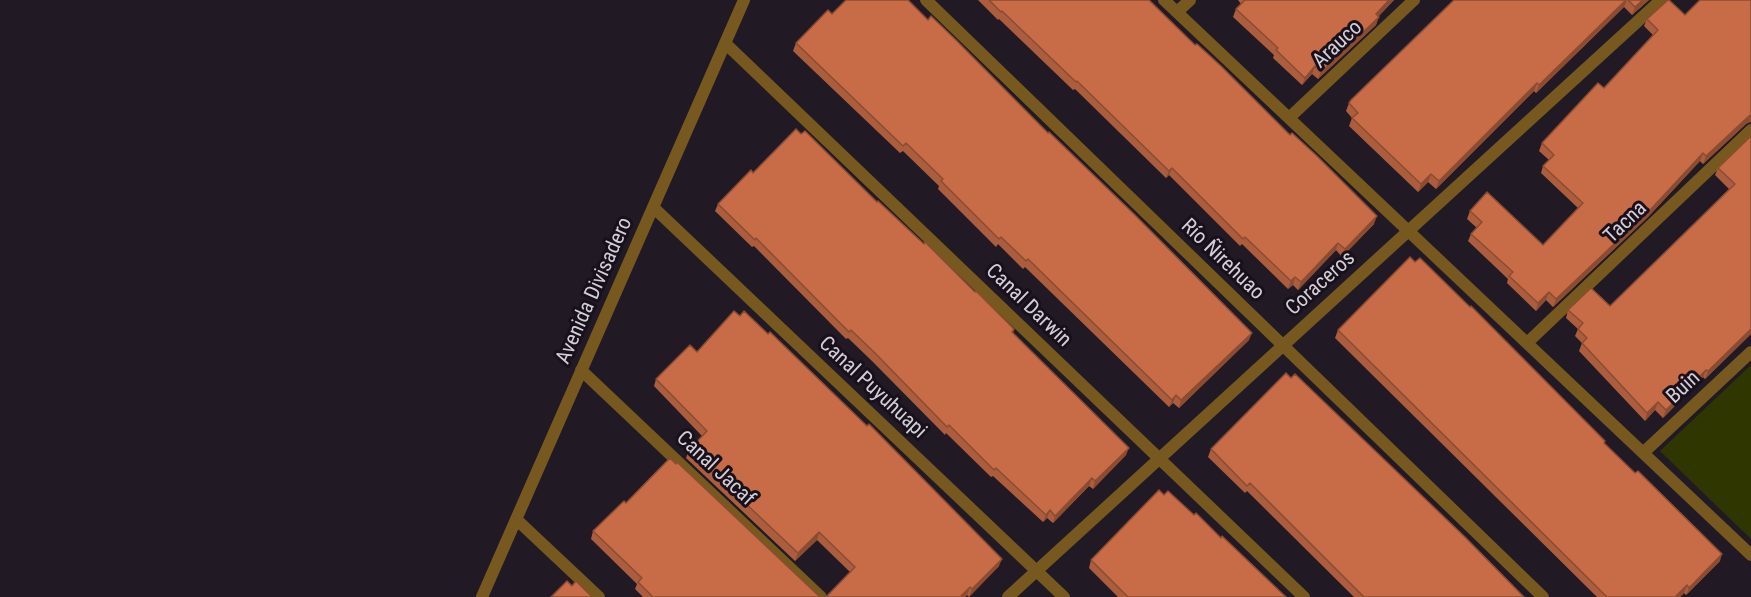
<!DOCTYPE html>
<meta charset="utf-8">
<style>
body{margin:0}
canvas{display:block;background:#211a25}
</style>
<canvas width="1751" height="597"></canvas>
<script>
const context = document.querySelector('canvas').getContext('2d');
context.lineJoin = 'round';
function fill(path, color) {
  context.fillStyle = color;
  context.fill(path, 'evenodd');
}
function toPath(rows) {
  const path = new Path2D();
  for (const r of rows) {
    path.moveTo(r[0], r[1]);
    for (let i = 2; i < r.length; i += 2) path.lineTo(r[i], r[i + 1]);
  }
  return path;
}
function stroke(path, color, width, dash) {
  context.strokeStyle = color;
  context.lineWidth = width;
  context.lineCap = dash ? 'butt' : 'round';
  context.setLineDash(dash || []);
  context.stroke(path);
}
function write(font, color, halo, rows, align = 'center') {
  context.font = font + ' "Roboto Condensed",sans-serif';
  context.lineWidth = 6;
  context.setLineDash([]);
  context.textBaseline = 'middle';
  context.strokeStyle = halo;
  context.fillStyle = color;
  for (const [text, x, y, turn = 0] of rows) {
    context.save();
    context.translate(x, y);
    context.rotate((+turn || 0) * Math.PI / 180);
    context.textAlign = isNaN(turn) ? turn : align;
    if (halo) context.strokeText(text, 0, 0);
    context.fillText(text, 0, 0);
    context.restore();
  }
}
fill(toPath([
 [1751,365,1751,539,1660,451]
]), '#303600');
stroke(toPath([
 [926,0,1543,597],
 [1164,0,1751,555],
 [1177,12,1190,0],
 [725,43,1304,597],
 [1289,118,1414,0],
 [653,207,1064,597],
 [1527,343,1751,130],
 [581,370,821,597],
 [1643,453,1751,352],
 [516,519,599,597],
 [482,597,744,0],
 [1008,597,1661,0]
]), '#77591f', 12);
fill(toPath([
 [978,0,1149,0,1374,224,1342,257,1336,250,1298,290,1293,285,1288,289,1242,244,1240,246,1169,175,1166,178,1075,89,1073,90,999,19,998,20],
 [1238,0,1394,0,1378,17,1376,25,1318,79,1312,74,1302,85,1273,58,1274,55,1233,17,1236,9,1241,4],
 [1454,0,1649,0,1632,15,1624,7,1536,93,1534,91,1436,189,1428,182,1418,192,1349,126,1352,118,1346,111,1349,103],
 [1668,0,1746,124,1703,164,1700,161,1648,217,1553,307,1546,300,1536,311,1507,283,1508,279,1468,241,1471,234,1477,228,1467,219,1470,211,1543,245,1578,208,1541,173,1543,166,1549,160,1539,151,1542,143,1604,88,1653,35,1644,26,1647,19],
 [832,14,1249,340,1179,408,1173,403,1169,407,1025,267,1023,269,998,244,996,247,938,189,939,186,903,151,900,153,793,51,796,43],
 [1751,136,1751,334,1705,379,1703,377,1663,418,1655,410,1645,421,1579,351,1582,343,1575,336,1578,329,1566,318,1568,310,1610,306,1729,189,1715,175,1718,168],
 [753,173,877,202,1014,329,1013,333,1126,455,1093,489,1089,486,1053,523,1047,518,1043,522,993,476,991,477,946,433,945,435,872,361,848,338,846,339,754,246,752,247,715,211,718,204],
 [1338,330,1605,441,1604,443,1720,561,1686,595,1684,593,1680,597,1597,597,1335,338],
 [697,352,999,566,969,597,967,595,965,597,826,597,850,572,817,540,795,561,686,458,689,450,702,436,654,386,656,379],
 [1211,449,1524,597,1354,597,1247,491,1245,493,1208,457],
 [676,464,820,597,643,597,635,589,637,584,591,539,593,531,626,503],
 [1194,515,1221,538,1286,597,1118,597,1089,568,1091,560]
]), '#ab5d3d');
fill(toPath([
 [1389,0,1394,0,1373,22,1376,14],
 [1627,0,1624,7,1536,93,1539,85],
 [1643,0,1649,0,1632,15,1635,7],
 [1379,17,1376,25,1318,79,1321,72],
 [1315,66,1312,74,1302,85,1305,78],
 [1537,83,1534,91,1436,189,1439,181],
 [1751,115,1751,122,1746,124,1703,164,1706,156,1749,116],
 [1703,153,1700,161,1648,217,1553,307,1556,299],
 [1172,168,1169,175,1166,178,1169,171],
 [1431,174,1428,182,1418,192,1421,184],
 [1377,216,1374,224,1342,257,1345,249],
 [1338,243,1336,250,1298,290,1301,282],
 [1295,277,1293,285,1288,289,1291,281],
 [1549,292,1546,300,1536,311,1538,303],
 [1751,329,1751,334,1705,379,1708,371],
 [1252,333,1249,340,1179,408,1181,400],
 [1706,370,1703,377,1663,418,1666,410],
 [1176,395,1173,403,1169,407,1172,400],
 [1658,402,1655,410,1645,421,1647,413],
 [1129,448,1126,455,1093,489,1095,481],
 [1092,478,1089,486,1053,523,1055,516],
 [1050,510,1047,518,1043,522,1046,515],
 [819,532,817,540,795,561,798,553],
 [1722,554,1720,561,1686,595,1689,588],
 [1002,559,999,566,969,597,972,589],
 [1687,585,1684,593,1680,597,1675,597],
 [970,587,967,595,965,597,960,597]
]), '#8b4c32');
const building = toPath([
 [846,0,908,0,928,20,931,16,956,40,1048,133,1049,132,1134,214,1252,333,1181,400,1176,395,1172,400,1028,259,1026,261,1001,237,999,239,941,181,943,179,906,143,903,146,796,43,828,10,832,14,846,0],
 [989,0,1149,0,1195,45,1197,44,1221,66,1290,135,1292,133,1317,156,1377,216,1345,249,1338,243,1301,282,1295,277,1291,281,1245,237,1243,239,1172,168,1169,171,1077,81,1076,82,1002,11,1001,12,989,0],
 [1245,0,1389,0,1376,14,1379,17,1321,72,1315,66,1305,78,1276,50,1278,48,1236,9,1245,0],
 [1454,0,1626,0,1539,85,1537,83,1439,181,1431,174,1421,184,1352,118,1358,113,1349,103,1351,100,1454,0],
 [1628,0,1643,0,1635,7,1628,0],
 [1668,0,1669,0,1685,15,1700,0,1751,0,1751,115,1749,116,1706,156,1703,153,1651,209,1556,299,1549,292,1538,303,1509,276,1513,272,1471,234,1482,222,1470,211,1487,192,1543,245,1583,203,1543,166,1554,155,1542,143,1598,83,1604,88,1658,30,1647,19,1668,0],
 [796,129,801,134,805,131,877,202,878,201,924,244,925,242,975,292,976,291,1014,329,1012,332,1129,448,1095,481,1092,478,1055,516,1050,510,1046,515,996,468,994,470,949,425,947,427,875,353,851,330,849,332,756,238,755,240,718,204,751,170,753,173,796,129],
 [1751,136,1751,329,1708,371,1706,370,1666,410,1658,402,1647,413,1582,343,1587,338,1578,329,1583,323,1568,310,1591,288,1610,306,1735,184,1718,168,1751,136],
 [1410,257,1415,262,1420,258,1470,307,1471,306,1605,441,1604,443,1635,473,1638,471,1722,554,1689,588,1687,585,1675,597,1607,597,1338,330,1410,257],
 [734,311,740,316,744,311,768,334,770,332,867,426,869,424,1002,559,972,589,970,587,960,597,826,597,855,567,819,532,798,553,689,450,707,431,656,379,690,345,697,352,734,311],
 [1286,373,1291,378,1295,374,1465,537,1524,597,1364,597,1250,483,1247,486,1211,449,1286,373],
 [670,458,676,464,677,462,820,597,653,597,638,582,642,578,593,531,624,501,626,503,670,458],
 [1159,490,1164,495,1168,491,1194,515,1196,513,1221,538,1222,536,1286,597,1128,597,1091,560,1159,490],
 [567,581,572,586,576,581,592,597,551,597,567,581]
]);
fill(building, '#c76c47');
stroke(building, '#8b4c32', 1.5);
write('21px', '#d4cfd7', '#18111b', [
 ["Arauco",1338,45,-43],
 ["Tacna",1626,223,-44],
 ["Río Ñirehuao",1222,260,44],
 ["Coraceros",1321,284,-42],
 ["Avenida Divisadero",595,291,-66],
 ["Canal Darwin",1028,306,44],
 ["Canal Puyuhuapi",872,388,43],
 ["Buin",1684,388,-43],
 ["Canal Jacaf",715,469,43]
]);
</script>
